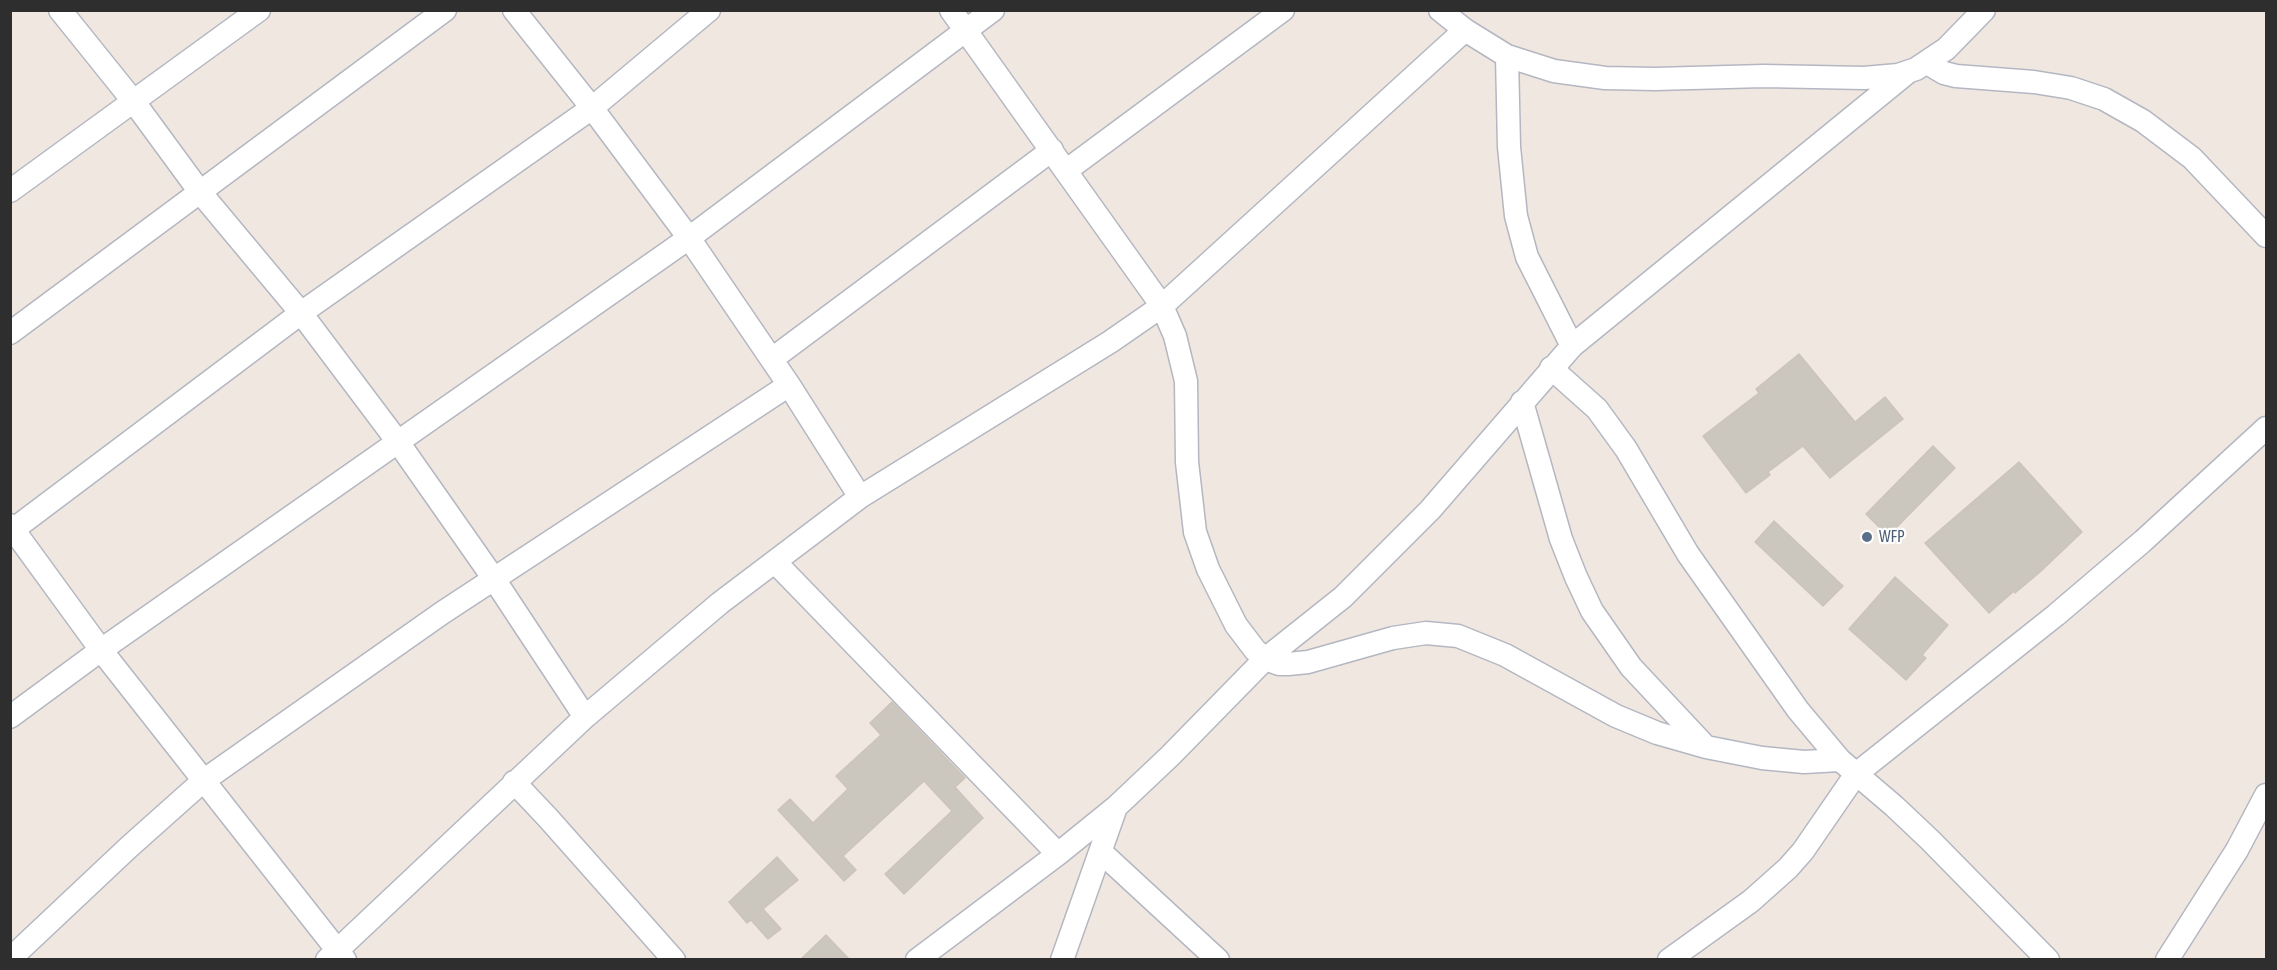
<!DOCTYPE html>
<style>
body{margin:0}
#map{position:relative;width:2277px;height:970px;overflow:hidden;background:#f0e8e0;font-family:"Asap Condensed",sans-serif}
canvas{display:block}
.frame{position:absolute;inset:0;border:12px solid #2e2e2e;pointer-events:none}
</style>
<div id="map">
<canvas width="2277" height="970"></canvas>
<div class="frame"></div>
</div>
<script>
const context = document.querySelector('canvas').getContext('2d');
context.lineJoin = 'round';
function fill(path, color) {
  context.fillStyle = color;
  context.fill(path, 'evenodd');
}
function toPath(rows) {
  const path = new Path2D();
  for (const r of rows) {
    path.moveTo(r[0], r[1]);
    for (let i = 2; i < r.length; i += 2) path.lineTo(r[i], r[i + 1]);
  }
  return path;
}
function stroke(path, color, width, dash) {
  context.strokeStyle = color;
  context.lineWidth = width;
  context.lineCap = dash ? 'butt' : 'round';
  context.setLineDash(dash || []);
  context.stroke(path);
}
function write(font, color, halo, rows, align = 'center') {
  context.font = font + ' "Asap Condensed",sans-serif';
  context.lineWidth = 4.5;
  context.setLineDash([]);
  context.textBaseline = 'middle';
  context.strokeStyle = halo;
  context.fillStyle = color;
  for (const [text, x, y, turn = 0] of rows) {
    context.save();
    context.translate(x, y);
    context.rotate((+turn || 0) * Math.PI / 180);
    context.textAlign = isNaN(turn) ? turn : align;
    if (halo) context.strokeText(text, 0, 0);
    context.fillText(text, 0, 0);
    context.restore();
  }
}
const building = toPath([
 [1799,354,1855,422,1885,397,1903,419,1830,478,1803,446,1768,472,1770,475,1746,493,1703,436,1759,393,1756,389,1799,354],
 [1933,446,1955,468,1888,536,1866,514,1933,446],
 [2019,462,2082,532,2040,572,2015,593,2014,591,1989,613,1925,543,2019,462],
 [1774,521,1843,586,1823,606,1755,542,1774,521],
 [1895,577,1948,625,1922,655,1926,658,1906,680,1849,629,1895,577],
 [892,702,965,778,955,787,983,818,904,894,885,874,952,811,924,781,843,856,856,870,844,881,778,810,790,799,813,823,848,789,836,776,881,735,870,723,892,702],
 [777,857,798,880,763,909,781,929,768,939,751,920,747,923,729,902,777,857],
 [826,935,850,960,800,960,826,935]
]);
fill(building, '#cbc6be');
stroke(building, '#ccc4b9', 1.5);
const street = toPath([
 [60,10,134,102,200,192,301,313,398,442,494,579,585,717],
 [514,10,592,108,689,238,789,385,860,497],
 [951,10,1162,306,1175,336,1186,381,1187,462,1195,532,1208,569,1236,625,1255,650,1265,659,1279,664,1288,664,1308,662,1393,638,1426,633,1458,636,1505,655,1616,716,1657,733,1706,747,1762,758,1804,762,1840,760],
 [1440,10,1465,30,1507,56,1554,71,1605,78,1655,79,1764,76,1864,78,1898,75,1916,69,1946,49,1984,10],
 [1507,56,1509,147,1516,216,1527,257,1572,346],
 [1927,63,1944,73,1956,76,2034,82,2071,88,2104,99,2143,121,2192,158,2266,236],
 [1067,170,1283,10],
 [10,191,259,10],
 [10,333,445,10],
 [772,359,1052,150],
 [1551,368,1597,409,1626,449,1688,554,1798,710,1840,760,1894,806,1930,840,2048,960],
 [1522,402,1561,539,1576,577,1592,611,1631,667,1705,746],
 [10,525,101,650,345,960],
 [10,532,301,313,592,108,709,10],
 [775,562,1058,854],
 [10,717,101,650,689,238,993,10],
 [514,782,548,818,674,960],
 [1101,852,1218,960],
 [10,959,129,847,203,781,442,613,789,385],
 [327,960,585,717,720,603,860,497,1110,342,1162,306,1465,30],
 [917,960,1058,854,1116,807,1170,756,1265,659,1343,597,1430,510,1572,346,1908,72],
 [1062,960,1116,807],
 [1669,960,1751,901,1788,868,1803,851,1856,774,2056,615,2143,541,2266,428],
 [2167,960,2237,850,2266,795]
]);
stroke(street, '#b4b7c2', 25);
stroke(street, '#fff', 22);
for (const [x, y, r, color] of [
 [1867,537,6,"#5c6f8a"]
]) {
  const dot = new Path2D();
  dot.arc(x, y, r, 0, 2 * Math.PI);
  context.fillStyle = color;
  context.fill(dot);
  stroke(dot, '#fff', 2);
}
write('16px', '#4e5e75', '#fff', [
 ["WFP",1879,537]
], 'left');
</script>
